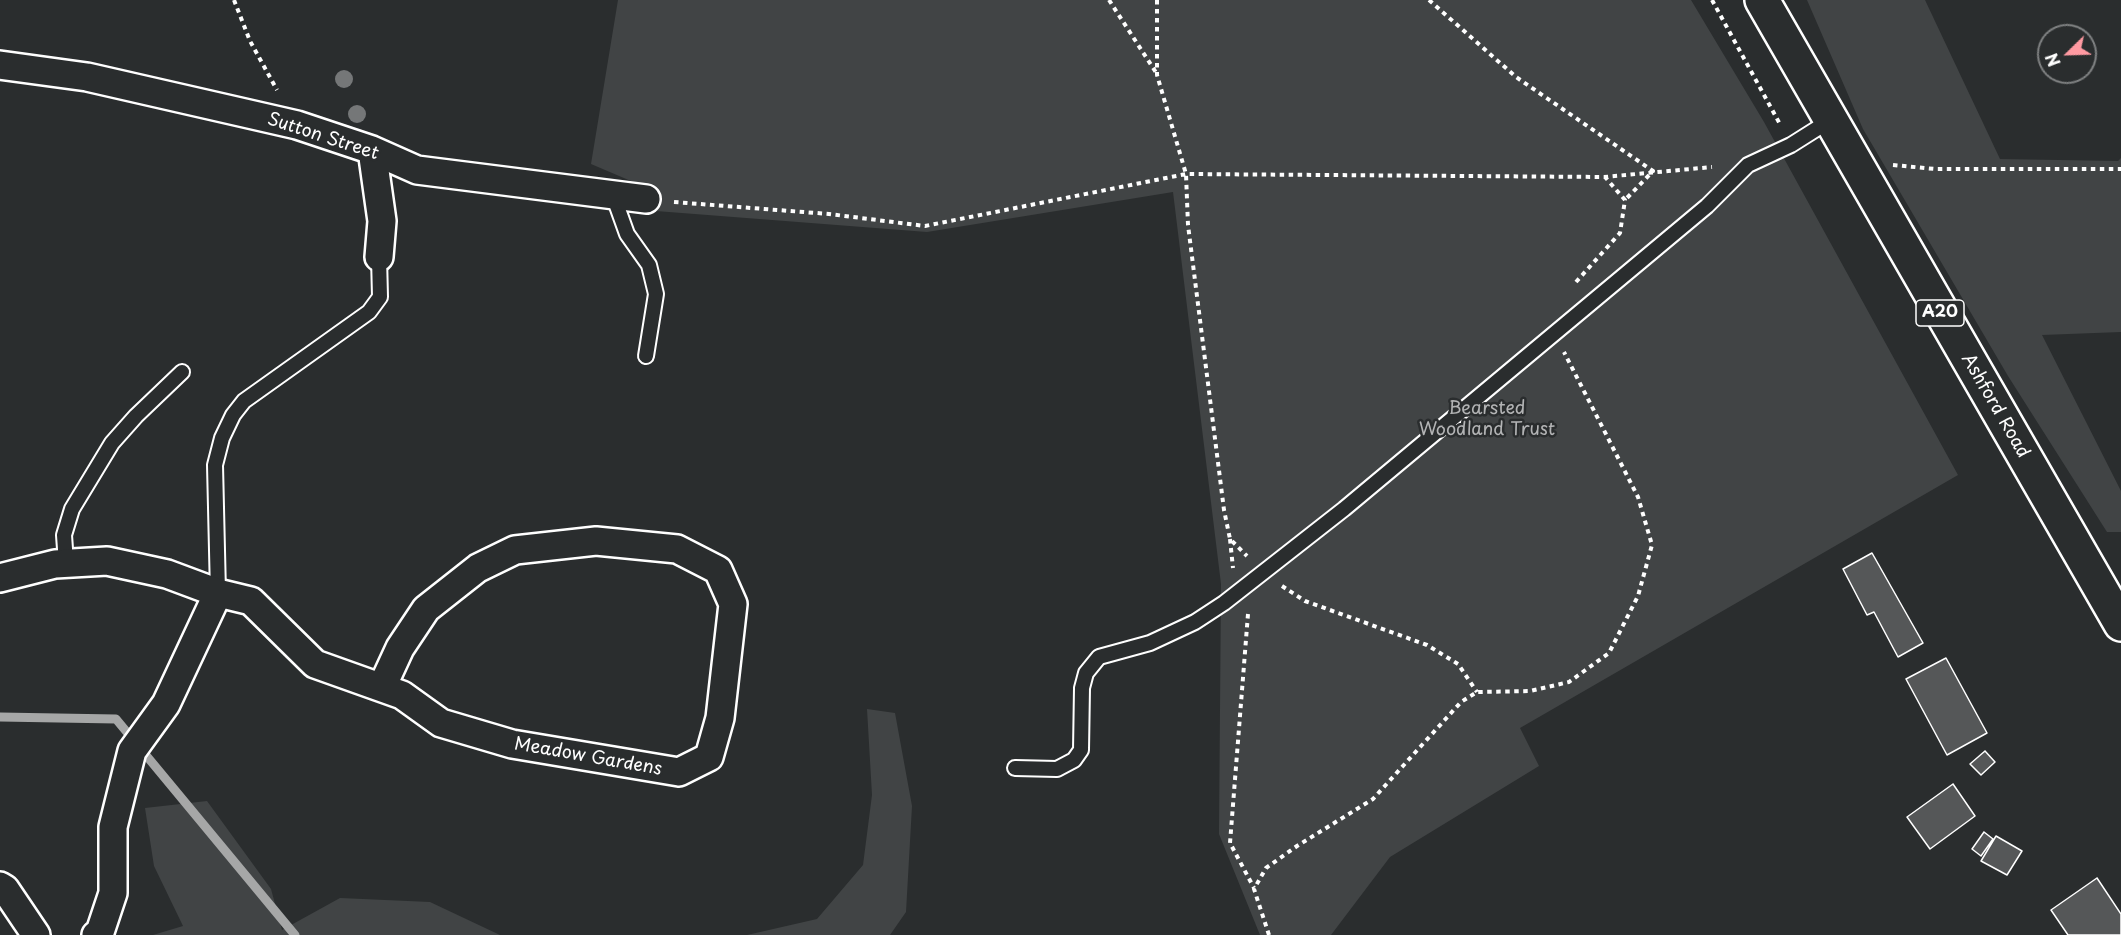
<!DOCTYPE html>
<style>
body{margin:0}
#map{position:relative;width:2121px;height:935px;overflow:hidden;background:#2a2d2e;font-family:"Playpen Sans",sans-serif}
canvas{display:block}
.north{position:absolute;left:2037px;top:24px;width:60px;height:60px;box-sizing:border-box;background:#2a2d2e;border:2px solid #7f8182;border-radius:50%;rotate:247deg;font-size:16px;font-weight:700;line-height:24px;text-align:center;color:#fff}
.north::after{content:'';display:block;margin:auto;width:21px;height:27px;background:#ff9aa2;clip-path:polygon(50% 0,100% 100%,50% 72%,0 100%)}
</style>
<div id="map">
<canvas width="2121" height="935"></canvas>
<div class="north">N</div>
</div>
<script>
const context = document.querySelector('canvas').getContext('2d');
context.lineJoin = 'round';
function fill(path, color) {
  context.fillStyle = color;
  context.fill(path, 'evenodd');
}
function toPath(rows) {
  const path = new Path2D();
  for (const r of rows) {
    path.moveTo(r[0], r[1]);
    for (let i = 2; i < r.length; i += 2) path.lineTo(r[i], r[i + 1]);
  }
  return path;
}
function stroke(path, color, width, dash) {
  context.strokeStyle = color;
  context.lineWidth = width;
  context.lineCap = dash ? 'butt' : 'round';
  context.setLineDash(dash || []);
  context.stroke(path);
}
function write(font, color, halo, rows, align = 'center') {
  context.font = font + ' "Playpen Sans",sans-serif';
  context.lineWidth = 5;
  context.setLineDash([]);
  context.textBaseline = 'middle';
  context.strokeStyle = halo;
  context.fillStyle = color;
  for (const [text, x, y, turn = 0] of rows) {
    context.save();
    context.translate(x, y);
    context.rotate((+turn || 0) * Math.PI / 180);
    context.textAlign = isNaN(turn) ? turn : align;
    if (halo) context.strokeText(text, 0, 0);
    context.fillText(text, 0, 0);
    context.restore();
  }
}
fill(toPath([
 [618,0,1691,0,1764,122,1958,475,1520,728,1539,766,1390,857,1331,935,1260,935,1219,834,1221,584,1173,192,927,232,643,210,645,187,591,164],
 [1807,0,1925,0,2000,159,2118,161,2121,158,2121,332,2042,335,2121,491,2121,532,2107,532,2008,376,1863,129],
 [867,709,895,713,912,806,906,912,890,935,747,935,817,919,863,865,872,795],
 [207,801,271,889,282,930,340,898,430,902,500,935,153,935,183,926,154,866,145,808]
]), '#414445');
stroke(toPath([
 [0,717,116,719,295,935]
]), '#a6a7a7', 9);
const building = toPath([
 [1872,553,1923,643,1898,657,1874,612,1867,615,1843,569,1872,553],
 [1946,658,1987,733,1947,755,1906,679,1946,658],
 [1985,751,1995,762,1981,775,1970,764,1985,751],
 [1953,784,1975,816,1930,849,1907,817,1953,784],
 [1984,832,1993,839,1981,856,1972,849,1984,832],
 [1996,836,2022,851,2007,875,1981,861,1996,836],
 [2097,878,2121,914,2121,935,2068,935,2051,910,2097,878]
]);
fill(building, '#555758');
stroke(building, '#fff', 1.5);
const service = toPath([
 [613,195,627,234,649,265,656,294,646,356],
 [66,563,64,535,72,509,112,443,136,416,182,372],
 [218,593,215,465,222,438,233,415,244,401,369,312,380,297,379,257],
 [1015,768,1057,769,1074,760,1081,750,1082,688,1086,673,1099,657,1150,643,1195,622,1224,603,1344,509,1616,282,1707,206,1748,165,1791,145,1829,121]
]);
const minor = toPath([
 [0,65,87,77,297,125,372,150,417,170,646,199],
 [372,150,382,221,379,257],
 [0,578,55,564,107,561,167,574,218,593,251,601,315,664,402,695,441,723,512,744,679,772,709,757,720,718,733,604,718,570,677,549,596,541,515,550,478,568,426,609,400,648,382,687],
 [0,886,5,889,36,935],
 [96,935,100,932,113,893,113,827,132,751,166,704,218,593]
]);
const primary = toPath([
 [1762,0,2121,624]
]);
stroke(service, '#fff', 18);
stroke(minor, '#fff', 32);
stroke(primary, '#fff', 38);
stroke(toPath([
 [234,0,250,41,277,90],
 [1109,0,1157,74],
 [1157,0,1157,75,1186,174,1188,225,1224,510,1230,539,1247,556],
 [1429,0,1516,77,1653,171,1625,200],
 [1712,0,1781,126],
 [1893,165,1935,169,2121,169],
 [674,202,829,214,925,226,1186,174,1604,177,1712,167],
 [1576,282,1620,233,1625,200,1605,177],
 [1230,539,1233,568],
 [1282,586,1305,601,1427,645,1458,664,1477,692],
 [1248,614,1230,843,1254,888],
 [1269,935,1254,889,1266,868,1297,846,1373,799,1461,702,1477,692,1530,691,1569,682,1609,653,1638,596,1652,545,1638,497,1564,352]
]), '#fff', 4, [4.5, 4.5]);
stroke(service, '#2a2d2e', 14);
stroke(minor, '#2a2d2e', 27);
stroke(primary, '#2a2d2e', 33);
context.fillStyle = '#757778';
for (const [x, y] of [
 [344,79],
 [357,114]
]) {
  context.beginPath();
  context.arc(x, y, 9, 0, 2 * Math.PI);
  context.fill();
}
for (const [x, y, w] of [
 [1940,313,48]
]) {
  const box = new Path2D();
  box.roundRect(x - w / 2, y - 13, w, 26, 4.5);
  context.fillStyle = '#2a2d2e';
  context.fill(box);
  stroke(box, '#fff', 1.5);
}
write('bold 16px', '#fff', null, [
 ["A20",1940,313]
]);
write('18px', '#fff', '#2a2d2e', [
 ["Sutton Street",323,137,18],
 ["Ashford Road",1995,406,60],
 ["Meadow Gardens",588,757,10]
]);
write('18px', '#b3b4b5', '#2a2d2e', [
 ["Bearsted",1487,409],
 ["Woodland Trust",1487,430]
]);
</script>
